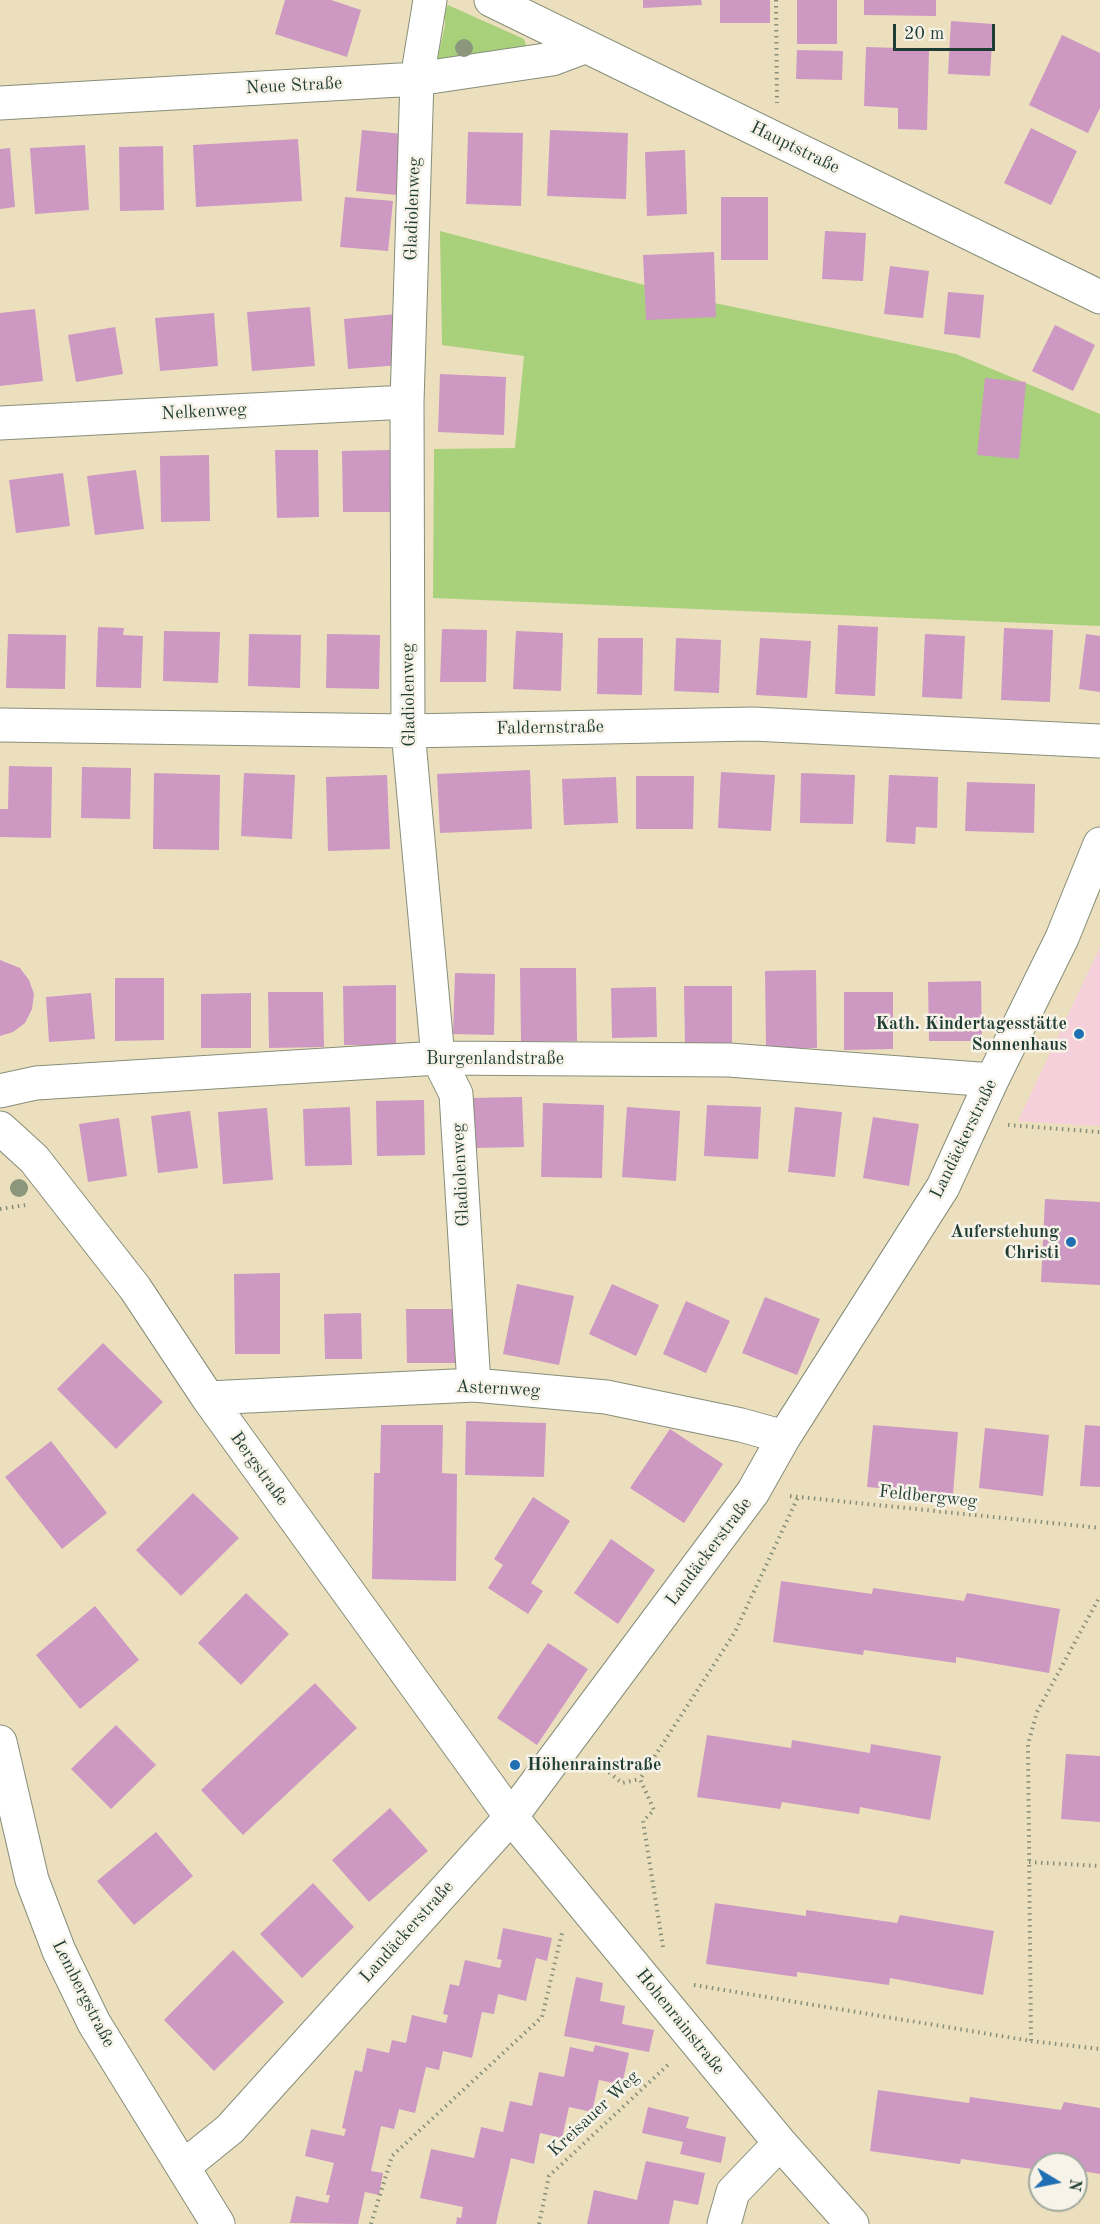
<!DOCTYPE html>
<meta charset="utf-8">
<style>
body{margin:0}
#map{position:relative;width:1100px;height:2224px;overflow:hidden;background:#ecdfbe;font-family:"Old Standard TT",serif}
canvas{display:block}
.north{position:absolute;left:1028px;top:2152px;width:60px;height:60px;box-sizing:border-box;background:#f7f3e8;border:2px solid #a1aaa0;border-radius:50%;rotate:100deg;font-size:16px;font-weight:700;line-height:24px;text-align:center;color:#1f3d34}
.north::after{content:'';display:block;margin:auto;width:21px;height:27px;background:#1f6fb2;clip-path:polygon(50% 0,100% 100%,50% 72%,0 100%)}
.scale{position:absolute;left:893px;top:24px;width:102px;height:27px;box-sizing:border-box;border:3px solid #1f3d34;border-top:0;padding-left:8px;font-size:18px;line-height:21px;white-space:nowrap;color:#1f3d34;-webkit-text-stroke:4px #f7f3e8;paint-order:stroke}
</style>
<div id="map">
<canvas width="1100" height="2224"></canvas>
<div class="north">N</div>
<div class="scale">20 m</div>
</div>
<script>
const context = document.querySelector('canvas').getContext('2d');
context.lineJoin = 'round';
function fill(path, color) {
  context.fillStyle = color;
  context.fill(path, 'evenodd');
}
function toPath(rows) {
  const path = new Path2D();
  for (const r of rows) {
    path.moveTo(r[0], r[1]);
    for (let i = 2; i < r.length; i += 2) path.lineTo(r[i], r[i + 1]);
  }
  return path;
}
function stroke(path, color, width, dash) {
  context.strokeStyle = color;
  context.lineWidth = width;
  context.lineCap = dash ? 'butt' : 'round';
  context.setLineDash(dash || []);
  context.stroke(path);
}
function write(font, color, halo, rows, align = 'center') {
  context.font = font + ' "Old Standard TT",serif';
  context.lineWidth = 5;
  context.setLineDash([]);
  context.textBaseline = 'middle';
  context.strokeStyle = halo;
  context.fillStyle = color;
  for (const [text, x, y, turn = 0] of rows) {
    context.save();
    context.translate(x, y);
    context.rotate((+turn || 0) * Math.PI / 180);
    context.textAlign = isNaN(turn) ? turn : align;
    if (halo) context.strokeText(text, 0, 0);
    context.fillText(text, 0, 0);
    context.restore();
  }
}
fill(toPath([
 [1100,947,1100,1126,1018,1121]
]), '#f5cfda');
fill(toPath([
 [448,5,524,39,526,45,523,50,437,61,445,25,445,9],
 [440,231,705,301,956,354,1100,414,1100,626,433,598,434,449,515,448,524,356,442,345]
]), '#a9d17c');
fill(toPath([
 [285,0,331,0,361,10,347,57,275,34],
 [643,0,701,0,702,5,643,8],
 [720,0,770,0,770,23,720,23],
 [797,0,837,0,837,44,797,44],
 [864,0,936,0,936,16,864,15],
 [951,21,993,24,990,76,948,74],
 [1062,35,1100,53,1100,108,1088,133,1029,105],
 [866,47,929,49,927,130,898,129,898,108,864,106],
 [797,50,843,51,842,80,796,79],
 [1031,128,1077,151,1051,205,1004,183],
 [362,130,413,135,407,196,356,191],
 [550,130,628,133,626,199,547,196],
 [468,132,523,133,521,206,466,204],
 [298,139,302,201,196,207,193,145],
 [85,145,89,210,35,214,30,148],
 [163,146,164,210,120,211,119,147],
 [10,148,15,207,0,209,0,149],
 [685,150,687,214,647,216,645,152],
 [345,197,393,201,388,251,340,247],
 [721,197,768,197,768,260,721,260],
 [825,231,866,233,863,281,822,279],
 [714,252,716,317,646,320,643,255],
 [890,266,929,271,923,318,884,314],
 [948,292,984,295,980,338,944,334],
 [310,307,315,366,252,371,247,312],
 [35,309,43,381,0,386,0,313],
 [214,313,218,366,160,371,155,318],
 [396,314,401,365,348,369,344,319],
 [1055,325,1095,345,1073,391,1032,371],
 [115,327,123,374,76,382,68,335],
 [440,374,506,377,504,435,438,432],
 [985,378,1026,382,1019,459,977,455],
 [275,450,318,450,319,517,277,518],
 [392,450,393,512,343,512,342,451],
 [209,455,210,521,161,522,160,456],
 [136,470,144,529,95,535,87,476],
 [63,473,70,526,16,533,9,480],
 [838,625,878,627,875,696,835,694],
 [98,627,124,628,123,635,143,636,141,688,96,687],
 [1004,628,1053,630,1050,702,1001,700],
 [442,629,487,630,486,682,440,682],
 [164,631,220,632,218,683,163,681],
 [516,631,563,633,561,691,513,689],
 [8,634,66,635,65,689,6,688],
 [249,634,301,635,300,688,248,686],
 [327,634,380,635,379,689,326,688],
 [925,634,965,636,962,699,922,697],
 [1086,634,1100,636,1100,692,1079,689],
 [598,638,643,638,642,695,597,694],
 [676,638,721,640,719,693,674,691],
 [760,638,811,641,807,698,756,695],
 [9,766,52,767,51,838,0,837,0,809,8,809],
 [82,767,131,768,130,819,81,818],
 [530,770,532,829,440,833,437,774],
 [721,772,775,775,771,831,718,828],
 [154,773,220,775,219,850,153,849],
 [244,773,295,775,292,839,241,836],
 [801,773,855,775,853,824,800,823],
 [387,775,390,849,328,851,326,777],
 [889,775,938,777,937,828,916,827,915,844,886,842],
 [636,776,694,776,693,829,636,829],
 [616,777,618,823,564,825,562,779],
 [967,782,1035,784,1034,833,965,831],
 [0,960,20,968,29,980,34,994,32,1009,25,1023,13,1032,0,1036],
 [520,968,576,968,577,1041,521,1042],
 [816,970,817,1048,766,1049,765,971],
 [455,973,495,974,494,1035,453,1034],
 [115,978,164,978,164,1040,115,1041],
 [981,981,982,1041,929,1041,928,982],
 [396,985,396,1045,344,1045,343,986],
 [684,986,732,986,732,1045,685,1046],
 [656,987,657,1037,612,1038,611,988],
 [268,992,323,992,324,1047,269,1048],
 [844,992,893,992,893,1049,844,1050],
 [91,993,95,1039,49,1042,46,997],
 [251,993,251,1048,201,1048,201,994],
 [522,1097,524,1147,472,1148,470,1098],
 [424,1100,425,1155,377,1156,376,1101],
 [543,1103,604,1105,602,1178,541,1177],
 [707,1105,761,1107,758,1159,704,1156],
 [350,1107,352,1165,305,1166,303,1109],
 [627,1107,680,1111,676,1181,622,1177],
 [795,1107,842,1112,835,1177,788,1172],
 [267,1108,273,1180,223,1184,218,1112],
 [190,1111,198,1168,158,1173,151,1116],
 [873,1117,919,1124,909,1186,863,1178],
 [119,1118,127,1176,88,1182,79,1124],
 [1045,1199,1100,1202,1100,1285,1041,1282],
 [280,1273,280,1354,235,1354,234,1274],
 [517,1284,574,1296,559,1365,503,1354],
 [612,1284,659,1305,636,1356,589,1334],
 [765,1297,820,1319,797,1375,742,1353],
 [686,1301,730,1321,706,1373,663,1354],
 [406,1309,455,1309,456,1363,407,1363],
 [361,1313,362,1359,325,1359,324,1314],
 [103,1343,163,1402,116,1449,57,1389],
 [466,1421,546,1423,544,1477,465,1475],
 [381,1425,443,1425,442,1473,457,1474,456,1581,372,1579,374,1473,380,1473],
 [873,1425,958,1432,953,1494,867,1487],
 [1085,1425,1100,1426,1100,1487,1080,1486],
 [985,1428,1049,1435,1043,1496,979,1488],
 [670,1429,723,1464,684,1523,630,1488],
 [51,1441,107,1513,62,1549,5,1477],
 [193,1493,239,1538,181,1596,136,1550],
 [533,1497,570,1521,531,1583,543,1591,528,1614,488,1588,503,1565,494,1559],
 [611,1539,655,1570,618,1624,574,1593],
 [781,1581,872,1594,873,1588,964,1601,967,1593,1060,1609,1049,1673,956,1657,956,1663,864,1650,863,1655,773,1642],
 [246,1593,289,1634,241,1685,198,1643],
 [95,1606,139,1660,80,1709,36,1655],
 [548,1643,588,1669,537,1745,497,1718],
 [315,1683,357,1728,243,1835,201,1790],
 [116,1725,156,1765,111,1809,71,1769],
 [707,1735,791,1748,792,1740,870,1753,871,1744,941,1756,930,1820,860,1807,859,1814,782,1802,780,1809,697,1797],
 [1066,1754,1100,1756,1100,1822,1061,1819],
 [390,1808,428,1851,369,1902,332,1860],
 [156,1832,193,1876,134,1925,97,1881],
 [313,1883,354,1927,302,1978,260,1934],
 [715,1903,806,1916,806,1910,897,1923,900,1915,994,1931,983,1995,890,1978,889,1985,797,1972,797,1977,706,1964],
 [503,1928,552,1938,547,1961,536,1958,526,2001,498,1994,494,2014,482,2012,472,2058,443,2051,439,2070,426,2067,415,2113,399,2109,394,2129,381,2126,371,2171,383,2173,379,2195,365,2192,358,2224,290,2223,296,2196,328,2203,330,2195,326,2195,334,2163,305,2156,311,2129,344,2136,346,2129,342,2128,355,2070,362,2072,367,2048,389,2053,392,2040,406,2043,412,2015,446,2023,448,2015,443,2014,450,1984,459,1986,465,1960,500,1968,502,1960,497,1959],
 [233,1950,284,2002,214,2071,164,2020],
 [576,1977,603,1983,600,2001,625,2006,622,2024,654,2030,649,2052,564,2036],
 [595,2045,629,2053,622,2085,599,2080,592,2112,569,2107,562,2138,540,2133,534,2164,511,2158,496,2224,456,2224,457,2217,461,2218,463,2207,420,2198,431,2149,474,2158,481,2127,503,2132,510,2101,532,2106,539,2072,564,2077,570,2047,593,2052],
 [878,2090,969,2103,970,2097,1061,2110,1064,2102,1100,2108,1100,2174,1076,2170,1076,2164,1040,2164,1040,2170,961,2159,960,2164,870,2151],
 [648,2107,689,2117,686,2128,726,2137,721,2163,680,2154,683,2142,642,2133],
 [646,2161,705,2173,698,2205,674,2200,669,2224,587,2224,594,2190,637,2200]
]), '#cd98c2');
const street = toPath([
 [430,0,417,79,407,402,408,731,438,1058,456,1094,474,1385],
 [491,0,1100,297],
 [0,103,417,79,552,59,584,47],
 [0,423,407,402],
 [0,725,408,731,753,724,1100,741],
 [0,1091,36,1083,438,1058,729,1060,992,1080],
 [0,1128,34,1159,135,1288,208,1398,511,1817,780,2143,852,2224],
 [208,1398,474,1385,606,1397,741,1425,784,1437],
 [0,1742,32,1880,59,1951,94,2023,218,2224],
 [183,2167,230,2129,511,1817,753,1492,784,1437,943,1187,992,1080,1062,938,1100,844],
 [724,2224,733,2192,780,2143]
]);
stroke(street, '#868e79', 35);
stroke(toPath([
 [776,0,777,103],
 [1008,1125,1100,1132],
 [0,1209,26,1205],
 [790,1496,1100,1528],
 [595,1761,622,1783,640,1779],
 [1029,1862,1100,1866],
 [663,1947,643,1821,654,1810,640,1779,735,1632,798,1497],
 [694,1985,1031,2041,1028,1744,1037,1712,1100,1596],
 [1031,2041,1100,2049],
 [371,2224,392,2156,542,2017,562,1933],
 [539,2224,549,2176,670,2063]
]), '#868e79', 4, [1.5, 4.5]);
stroke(street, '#fff', 33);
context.fillStyle = '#8b967a';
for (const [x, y] of [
 [464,48],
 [19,1188]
]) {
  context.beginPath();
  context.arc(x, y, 9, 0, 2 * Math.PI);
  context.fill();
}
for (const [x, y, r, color] of [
 [1079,1034,6,"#1f6fb2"],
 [1071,1242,6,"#1f6fb2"],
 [515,1765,6,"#1f6fb2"]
]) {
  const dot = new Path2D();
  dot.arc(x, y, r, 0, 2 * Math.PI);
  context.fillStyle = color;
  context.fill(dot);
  stroke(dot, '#f7f3e8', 2);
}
write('18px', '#1f3d34', '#f7f3e8', [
 ["Neue Straße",294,86,-3],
 ["Hauptstraße",795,148,26],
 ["Gladiolenweg",413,209,-88],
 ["Nelkenweg",204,412,-3],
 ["Gladiolenweg",409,695,-91],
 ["Faldernstraße",550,728,-1],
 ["Burgenlandstraße",495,1059],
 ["Landäckerstraße",964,1139,-64],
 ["Gladiolenweg",461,1175,-93],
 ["Asternweg",498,1389,3],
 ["Bergstraße",259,1469,54],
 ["Feldbergweg",928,1497,6],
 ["Landäckerstraße",709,1552,-53],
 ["Landäckerstraße",407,1932,-48],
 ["Lembergstraße",83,1994,63],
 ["Hohenrainstraße",680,2022,51],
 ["Kreisauer Weg",594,2114,-43]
]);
write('bold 18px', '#1f3d34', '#f7f3e8', [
 ["Kath. Kindertagesstätte",1067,1024],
 ["Sonnenhaus",1067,1045],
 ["Auferstehung",1059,1232],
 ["Christi",1059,1253],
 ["Höhenrainstraße",527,1765,"left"]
], 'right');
</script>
